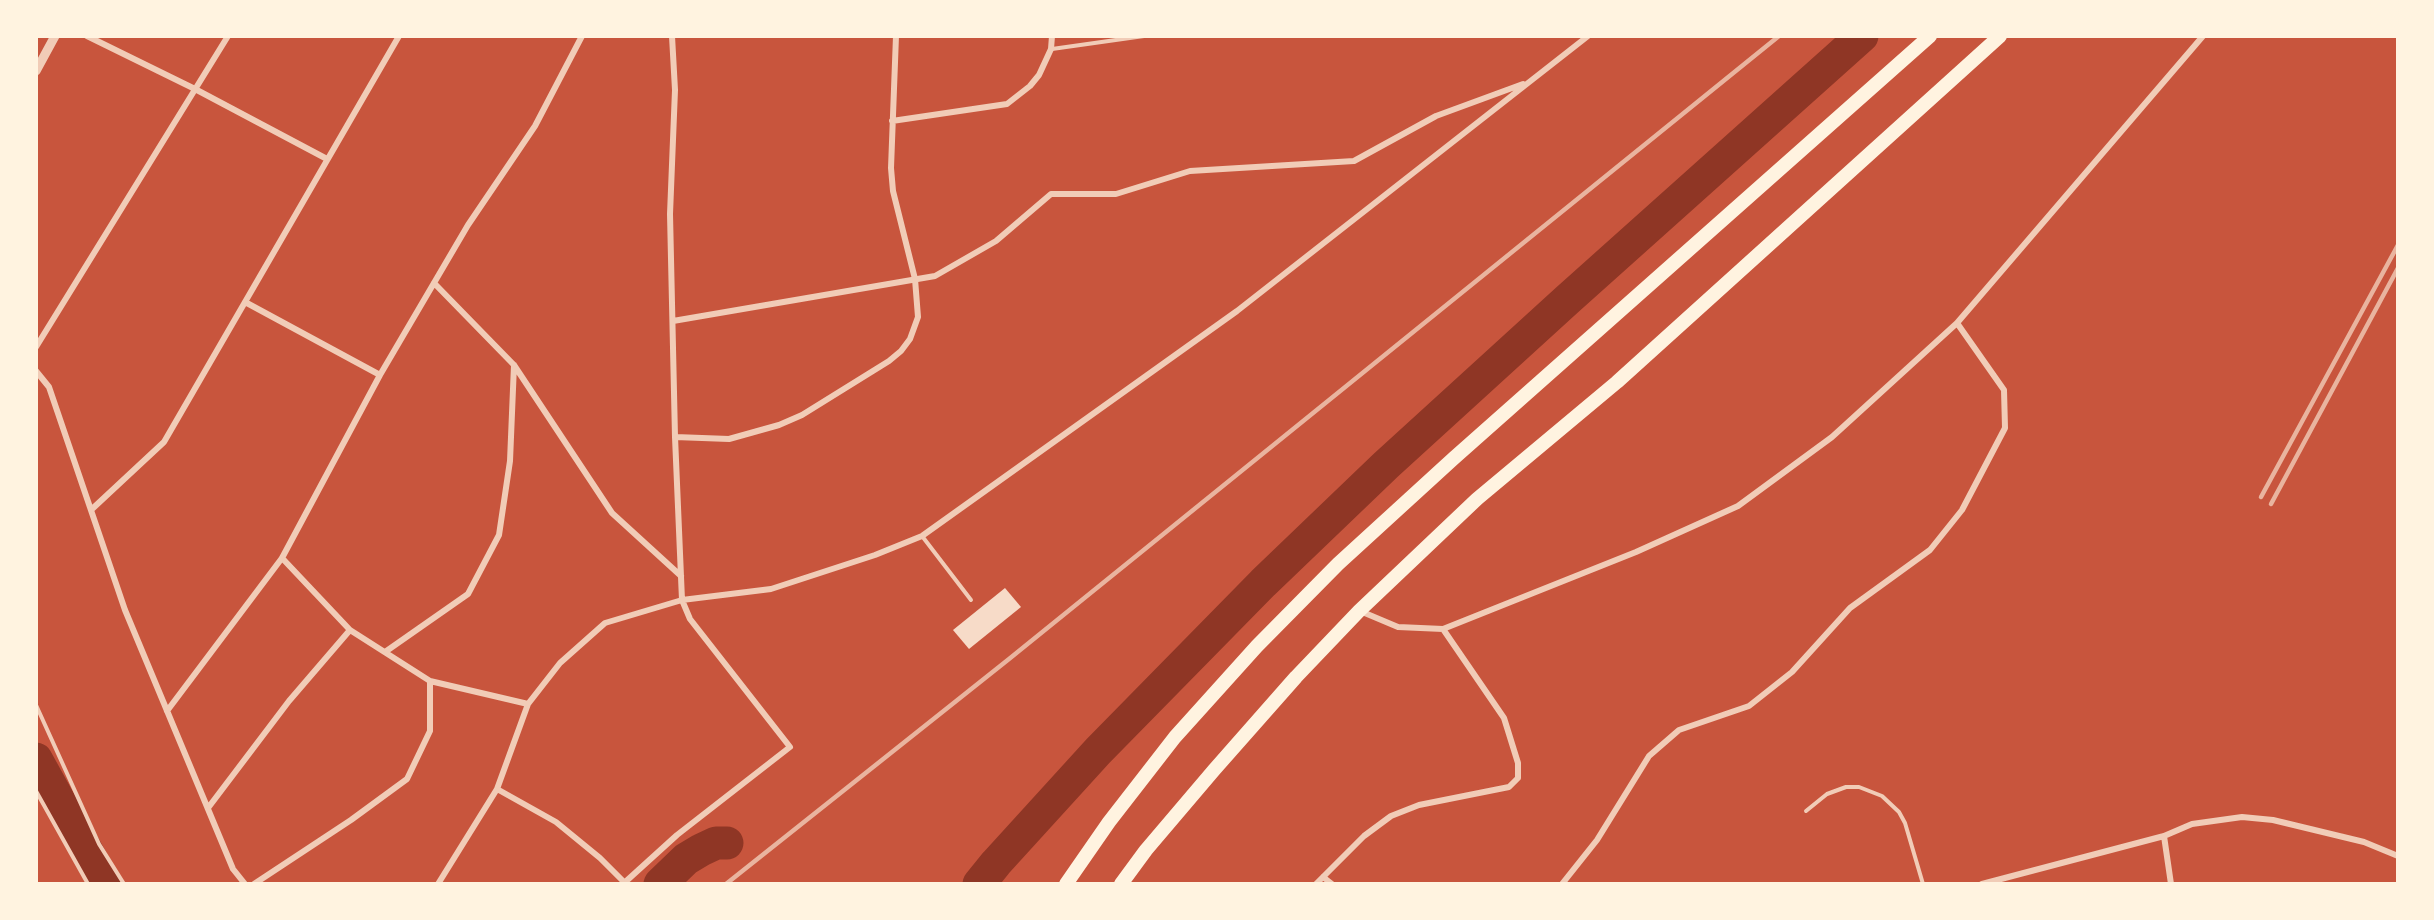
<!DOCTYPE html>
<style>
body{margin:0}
#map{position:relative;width:2434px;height:920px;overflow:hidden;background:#c8553d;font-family:Raleway,sans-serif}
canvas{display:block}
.frame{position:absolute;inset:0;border:38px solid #fff3e0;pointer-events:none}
</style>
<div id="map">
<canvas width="2434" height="920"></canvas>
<div class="frame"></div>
</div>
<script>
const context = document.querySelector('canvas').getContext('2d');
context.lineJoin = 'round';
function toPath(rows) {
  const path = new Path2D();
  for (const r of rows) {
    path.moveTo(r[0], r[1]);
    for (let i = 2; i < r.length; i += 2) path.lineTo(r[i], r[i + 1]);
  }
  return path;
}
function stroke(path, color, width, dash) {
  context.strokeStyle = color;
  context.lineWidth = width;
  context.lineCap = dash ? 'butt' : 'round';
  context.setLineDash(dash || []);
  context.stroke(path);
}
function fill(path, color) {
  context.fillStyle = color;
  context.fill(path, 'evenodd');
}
stroke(toPath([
 [36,759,105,884],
 [660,884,686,859,701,850,716,843,727,843],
 [979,884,996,863,1098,751,1263,583,1386,465,1567,300,1862,36]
]), '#8f3625', 33);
fill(toPath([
 [1005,588,1021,607,969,649,953,630]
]), '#f7dbc8');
stroke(toPath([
 [1052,49,1144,36],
 [922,536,971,600],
 [36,705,99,844,124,884],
 [36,791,88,884],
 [1806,811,1827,794,1846,787,1859,787,1882,796,1899,812,1905,823,1923,884]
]), '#f1ccb7', 4);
stroke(toPath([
 [87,36,195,89,327,159],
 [892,121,1007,104,1030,86,1039,75,1051,49,1052,36],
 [434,283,514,365,612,513,681,576],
 [245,302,380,375],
 [673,321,935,276,996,241,1051,194,1116,194,1190,171,1354,161,1436,116,1523,84],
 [36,347,228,36],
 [36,371,49,387,125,610,233,869,245,884],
 [675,437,729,439,779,425,802,415,889,361,901,351,910,339,918,317,915,279,893,191,891,168,896,36],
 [91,510,164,442,399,36],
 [282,558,350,630,430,681,528,704],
 [1360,611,1398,627,1443,629,1636,552,1738,506,1832,437,1957,323,2203,36],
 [385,652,468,594,499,535,510,461,514,365],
 [167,711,282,558,380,375,468,225,535,126,582,36],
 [497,789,556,822,600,858,625,883],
 [208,808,289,701,350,630],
 [2164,836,2171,884],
 [1323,877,1332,884],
 [254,884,351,820,407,779,430,731,430,681],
 [438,884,497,789,528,704,560,663,605,623,682,600,771,589,875,555,922,536,1237,311,1588,36],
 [623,884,677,835,790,747,690,619,682,600,675,437,670,214,675,90,672,36],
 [1316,884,1364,836,1391,816,1419,805,1509,787,1518,778,1518,763,1504,718,1443,629],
 [1562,884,1597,840,1649,756,1679,730,1749,706,1792,672,1850,608,1930,550,1962,510,2005,428,2004,390,1957,323],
 [1982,884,2164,836,2192,824,2242,817,2273,820,2302,827,2364,842,2398,856]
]), '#f1ccb7', 6);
stroke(toPath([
 [36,71,55,36]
]), '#f1ccb7', 9);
stroke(toPath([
 [1066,884,1109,822,1175,737,1257,646,1338,564,1454,458,1930,36],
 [1121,884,1146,850,1214,770,1296,677,1359,611,1477,499,1617,382,2000,36]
]), '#fff3e0', 14);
stroke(toPath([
 [2261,497,2398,245],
 [2271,504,2398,268],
 [726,884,1009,659,1779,36]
]), '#e9b49f', 4.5);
</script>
